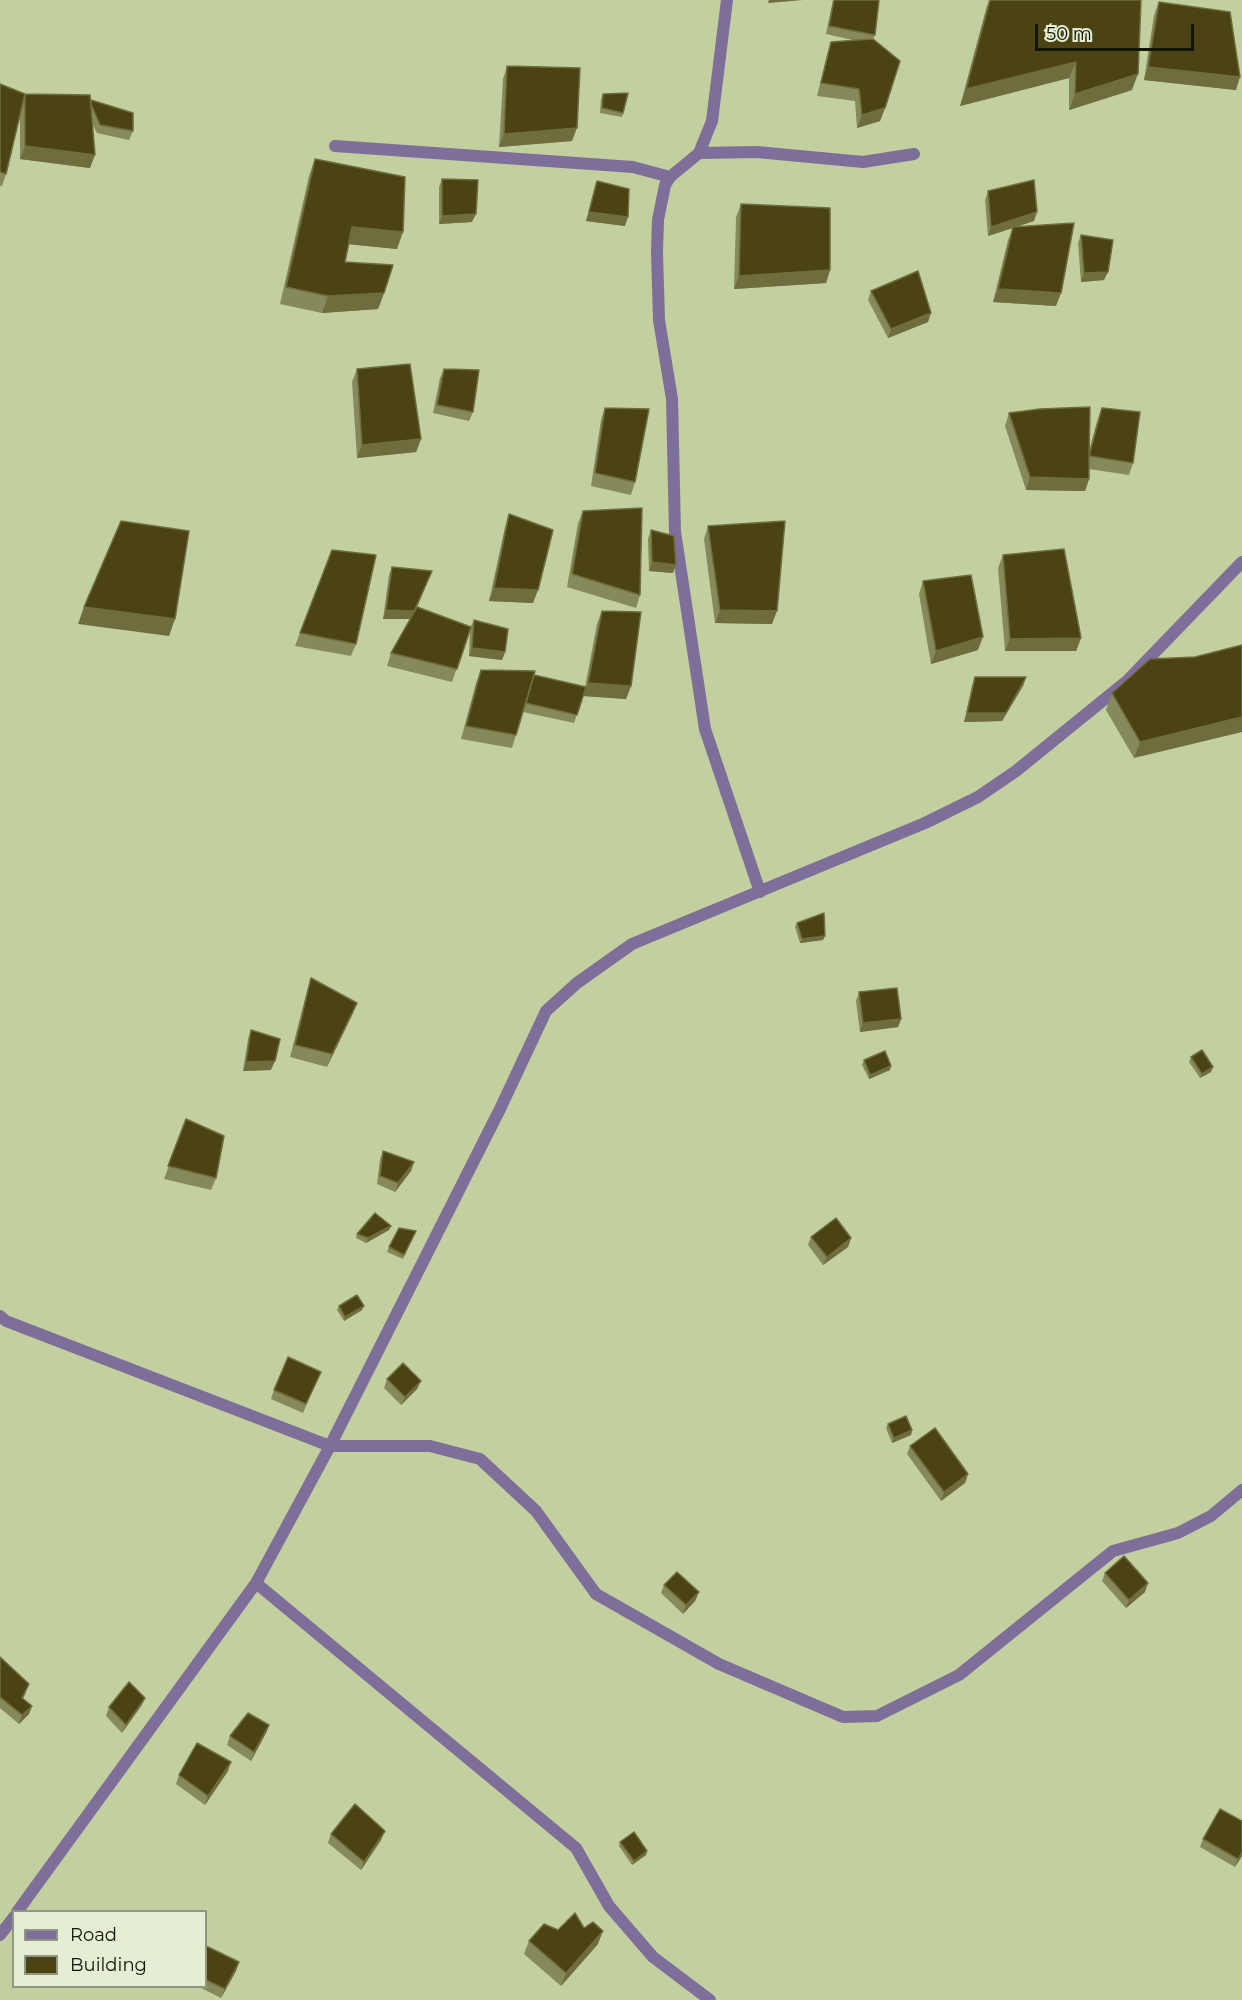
<!DOCTYPE html>
<style>
body{margin:0}
#map{position:relative;width:1242px;height:2000px;overflow:hidden;background:#c2cf9f;font-family:Montserrat,sans-serif}
canvas{display:block}
.legend{position:absolute;left:12px;top:1910px;width:195px;height:78px;box-sizing:border-box;background:#e5edd4;border:2px solid #909781;margin:0;padding:8px 10px;list-style:none;font-size:18px;color:#111504}
.legend li{display:flex;align-items:center;gap:12px;height:30px}
.legend b{width:30px;border:2px solid #909781}
.scale{position:absolute;left:1035px;top:24px;width:159px;height:27px;box-sizing:border-box;border:3px solid #111504;border-top:0;padding-left:8px;font-size:18px;line-height:21px;white-space:nowrap;color:#111504;-webkit-text-stroke:4px #e5edd4;paint-order:stroke}
</style>
<div id="map">
<canvas width="1242" height="2000"></canvas>
<ul class="legend">
<li><b style="height:8px;background:#7d6f99"></b>Road</li>
<li><b style="height:16px;background:#4b4314"></b>Building</li>
</ul>
<div class="scale">50 m</div>
</div>
<script>
const context = document.querySelector('canvas').getContext('2d');
context.lineJoin = 'round';
function toPath(rows) {
  const path = new Path2D();
  for (const r of rows) {
    path.moveTo(r[0], r[1]);
    for (let i = 2; i < r.length; i += 2) path.lineTo(r[i], r[i + 1]);
  }
  return path;
}
function stroke(path, color, width, dash) {
  context.strokeStyle = color;
  context.lineWidth = width;
  context.lineCap = dash ? 'butt' : 'round';
  context.setLineDash(dash || []);
  context.stroke(path);
}
function fill(path, color) {
  context.fillStyle = color;
  context.fill(path, 'evenodd');
}
stroke(toPath([
 [727,0,712,121,699,153,670,177,665,185,658,220,657,252,659,320,672,399,675,532,705,729,760,892],
 [335,146,633,167,670,177],
 [699,153,757,152,863,162,914,154],
 [0,1316,6,1321,330,1446,430,1446,480,1459,536,1511,596,1594,719,1664,843,1717,877,1716,959,1675,1113,1551,1178,1533,1211,1516,1242,1490],
 [256,1583,576,1848,609,1906,653,1957,710,2000],
 [17,1912,256,1583,330,1446,500,1109,546,1011,577,983,632,944,925,823,978,797,1016,771,1127,681,1242,562],
 [0,1935,14,1917]
]), '#7d6f99', 12);
fill(toPath([
 [833,0,879,0,875,35,873,39,885,108,880,121,857,128,855,101,817,96,827,55,831,42,857,41,826,34],
 [989,0,1141,0,1132,90,1069,110,1069,78,960,106,986,9],
 [1159,2,1236,90,1144,80,1154,15],
 [507,66,572,141,499,147,503,79],
 [0,84,25,94,91,100,133,131,129,140,97,133,92,123,90,168,20,159,20,114,6,174,2,186,0,186],
 [603,94,623,113,622,117,600,113,601,99],
 [315,159,397,249,349,244,345,262,384,293,378,309,322,313,280,304,309,176],
 [442,179,472,222,439,224,439,187],
 [597,181,625,226,586,221,594,190],
 [988,191,1034,221,1014,227,1056,306,993,302,1008,240,1013,228,988,236,985,200],
 [741,204,830,270,826,283,734,289,736,217],
 [1081,235,1104,280,1081,282,1078,243],
 [871,291,928,322,888,338,868,300],
 [357,369,421,439,416,452,357,458,352,382],
 [444,369,473,412,469,421,433,413,440,378],
 [605,408,635,482,631,495,591,486,601,420],
 [1102,408,1133,463,1129,475,1089,469,1089,479,1085,491,1026,490,1005,426,1009,413,1089,451,1097,421],
 [583,511,640,595,636,608,567,587,578,523],
 [509,514,533,603,489,601,505,527],
 [708,526,772,624,715,623,704,539],
 [651,530,673,573,649,571,648,539],
 [332,550,356,644,351,656,295,646],
 [1003,555,1081,638,1076,651,1005,651,998,568],
 [392,567,432,571,417,607,471,627,452,682,387,666,391,653,410,619,383,619,389,575],
 [923,581,978,650,931,664,919,594],
 [602,611,631,686,626,699,583,696,574,723,523,712,512,748,461,739,476,683,481,670,534,675,585,687,597,624],
 [474,620,505,652,502,660,469,656,470,628],
 [1195,657,1134,758,1106,710,1112,693],
 [975,677,1026,677,1023,686,1002,721,964,722,972,686],
 [797,923,823,940,800,943,795,927],
 [311,978,357,1003,352,1015,327,1067,290,1057,307,991],
 [859,992,901,1019,898,1027,860,1032,856,1001],
 [251,1030,271,1070,243,1071,248,1039],
 [1191,1057,1213,1067,1211,1072,1200,1078,1189,1062],
 [864,1060,890,1070,869,1079,862,1065],
 [186,1119,216,1178,211,1190,164,1179],
 [383,1151,414,1162,411,1171,395,1192,377,1184,380,1159],
 [391,1226,389,1230,366,1243,356,1238,357,1234],
 [416,1231,403,1259,387,1252,389,1247],
 [811,1237,851,1238,848,1247,823,1265,808,1245],
 [339,1306,362,1310,344,1321,337,1310],
 [387,1379,421,1381,417,1389,401,1405,384,1388],
 [317,1380,303,1413,271,1399,274,1390],
 [888,1424,912,1430,911,1435,892,1443,886,1428],
 [910,1446,968,1474,965,1483,941,1501,907,1454],
 [1105,1573,1145,1592,1126,1608,1102,1581],
 [664,1585,699,1592,695,1601,683,1614,661,1593],
 [0,1657,26,1693,23,1699,32,1706,29,1714,19,1724,0,1708],
 [145,1698,141,1706,122,1733,106,1716,109,1707],
 [269,1725,266,1733,251,1761,227,1745,230,1736],
 [228,1771,205,1805,176,1784,179,1775],
 [1242,1821,1242,1856,1235,1867,1200,1847,1203,1839],
 [331,1834,381,1840,361,1870,328,1843],
 [620,1842,647,1851,646,1855,632,1865,619,1846],
 [558,1930,598,1944,561,1986,524,1954,529,1941],
 [206,1946,239,1962,236,1971,221,1998,197,1986,206,1986]
]), '#86895a');
fill(toPath([
 [769,0,803,0,768,3],
 [1076,62,1069,78,960,106,966,89],
 [1148,67,1240,77,1236,90,1144,80],
 [1138,74,1132,90,1069,110,1075,94],
 [885,108,880,121,857,128,862,115],
 [577,128,572,141,499,147,504,134],
 [25,146,95,155,90,168,20,159],
 [589,212,628,217,625,226,586,221],
 [1037,212,1034,221,988,236,991,227],
 [476,214,472,222,439,224,442,216],
 [352,227,403,232,397,249,346,244],
 [830,270,826,283,734,289,739,276],
 [1108,272,1104,280,1081,282,1084,273],
 [998,289,1061,293,1056,306,993,302],
 [384,293,378,309,322,313,328,296],
 [931,313,928,322,888,338,891,329],
 [421,439,416,452,357,458,362,445],
 [1030,477,1089,479,1085,491,1026,490],
 [652,562,676,565,673,573,649,571],
 [432,571,412,619,383,619,386,610],
 [494,588,538,590,533,603,489,601],
 [84,607,175,619,169,636,78,624],
 [720,610,777,611,772,624,715,623],
 [983,637,978,650,931,664,936,651],
 [1081,638,1076,651,1005,651,1010,639],
 [472,648,505,652,502,660,469,656],
 [1026,677,1023,686,1002,721,964,722,967,713],
 [588,683,631,686,626,699,583,696],
 [1242,717,1242,732,1134,758,1140,742],
 [825,936,823,940,800,943,802,939],
 [357,1003,352,1015,327,1067,332,1054],
 [901,1019,898,1027,860,1032,863,1023],
 [275,1061,271,1070,243,1071,246,1062],
 [891,1066,890,1070,869,1079,870,1075],
 [1213,1067,1211,1072,1200,1078,1202,1074],
 [414,1162,411,1171,395,1192,398,1183],
 [391,1226,389,1230,366,1243,368,1238],
 [851,1238,848,1247,823,1265,827,1257],
 [364,1306,362,1310,344,1321,345,1317],
 [421,1381,417,1389,401,1405,405,1397],
 [912,1430,911,1435,892,1443,894,1438],
 [968,1474,965,1483,941,1501,944,1492],
 [1148,1583,1145,1592,1126,1608,1129,1600],
 [699,1592,695,1601,683,1614,686,1605],
 [145,1698,141,1706,122,1733,126,1725],
 [32,1706,29,1714,19,1724,22,1715],
 [269,1725,266,1733,251,1761,254,1752],
 [231,1762,228,1771,205,1805,208,1796],
 [385,1831,381,1840,361,1870,364,1862],
 [647,1851,646,1855,632,1865,634,1861],
 [1242,1852,1242,1856,1235,1867,1238,1859],
 [603,1931,598,1944,561,1986,566,1973],
 [239,1962,236,1971,221,1998,225,1989]
]), '#6f6d3e');
const building = toPath([
 [834,0,879,0,875,35,829,26,834,0],
 [990,0,1141,0,1138,74,1075,94,1076,62,966,89,990,0],
 [1159,2,1230,12,1240,77,1148,67,1159,2],
 [873,39,900,61,885,108,862,115,859,89,821,83,831,42,873,39],
 [507,66,580,68,577,128,504,134,507,66],
 [0,84,25,94,90,95,95,155,25,146,25,94,6,174,0,172,0,84],
 [628,93,623,113,602,108,603,94,628,93],
 [91,100,133,113,133,131,100,125,91,104,91,100],
 [315,159,405,177,403,232,352,227,345,262,393,265,384,293,328,296,286,287,315,159],
 [442,179,478,180,476,214,442,216,442,179],
 [1034,180,1037,212,991,227,988,191,1034,180],
 [597,181,629,189,628,217,589,212,597,181],
 [741,204,830,208,830,270,739,276,741,204],
 [1074,223,1061,293,998,289,1013,227,1074,223],
 [1081,235,1113,240,1108,272,1084,273,1081,235],
 [918,271,931,313,891,329,871,291,918,271],
 [410,364,421,439,362,445,357,369,410,364],
 [444,369,479,370,473,412,437,405,444,369],
 [1090,407,1089,456,1102,408,1140,412,1133,463,1089,456,1089,479,1030,477,1009,413,1040,409,1090,407],
 [605,408,649,409,635,482,595,473,605,408],
 [642,508,640,595,572,574,583,511,642,508],
 [509,514,553,530,538,590,494,588,509,514],
 [121,521,189,531,175,619,84,607,121,521],
 [785,521,777,611,720,610,708,526,785,521],
 [651,530,674,536,676,565,652,562,651,530],
 [1064,549,1081,638,1010,639,1003,555,1064,549],
 [332,550,376,555,356,644,300,633,332,550],
 [392,567,432,571,414,611,386,610,392,567],
 [971,575,983,637,936,651,923,581,971,575],
 [417,607,471,627,457,669,391,653,417,607],
 [602,611,641,612,631,686,588,683,602,611],
 [474,620,508,629,505,652,472,648,474,620],
 [1242,645,1242,717,1140,742,1112,693,1150,659,1195,657,1242,645],
 [481,670,535,671,516,735,466,726,481,670],
 [534,675,586,687,577,715,526,703,534,675],
 [975,677,1026,677,1006,713,967,713,975,677],
 [824,913,825,936,802,939,797,923,824,913],
 [311,978,357,1003,332,1054,295,1045,311,978],
 [897,988,901,1019,863,1023,859,992,897,988],
 [251,1030,280,1039,275,1061,246,1062,251,1030],
 [1202,1050,1213,1067,1202,1074,1191,1057,1202,1050],
 [885,1051,891,1066,870,1075,864,1060,885,1051],
 [186,1119,224,1136,216,1178,168,1166,186,1119],
 [383,1151,414,1162,398,1183,380,1176,383,1151],
 [375,1213,391,1226,368,1238,357,1234,375,1213],
 [836,1218,851,1238,827,1257,811,1237,836,1218],
 [399,1228,416,1231,404,1255,389,1247,399,1228],
 [357,1295,364,1306,345,1317,339,1306,357,1295],
 [288,1357,321,1372,306,1404,274,1390,288,1357],
 [403,1363,421,1381,405,1397,387,1379,403,1363],
 [906,1416,912,1430,894,1438,888,1424,906,1416],
 [935,1428,968,1474,944,1492,910,1446,935,1428],
 [1124,1556,1148,1583,1129,1600,1105,1573,1124,1556],
 [677,1572,699,1592,686,1605,664,1585,677,1572],
 [0,1657,29,1684,22,1698,32,1706,22,1715,0,1697,0,1657],
 [129,1682,145,1698,126,1725,109,1707,129,1682],
 [248,1713,269,1725,254,1752,230,1736,248,1713],
 [197,1743,231,1762,208,1796,179,1775,197,1743],
 [355,1804,385,1831,364,1862,331,1834,355,1804],
 [1220,1809,1242,1821,1242,1852,1238,1859,1203,1839,1220,1809],
 [634,1832,647,1851,634,1861,620,1842,634,1832],
 [575,1913,584,1928,593,1922,603,1931,566,1973,529,1941,544,1924,558,1930,575,1913],
 [206,1946,239,1962,225,1989,206,1980,206,1946]
]);
fill(building, '#4b4314');
stroke(building, '#6f6d3e', 1.5);
</script>
